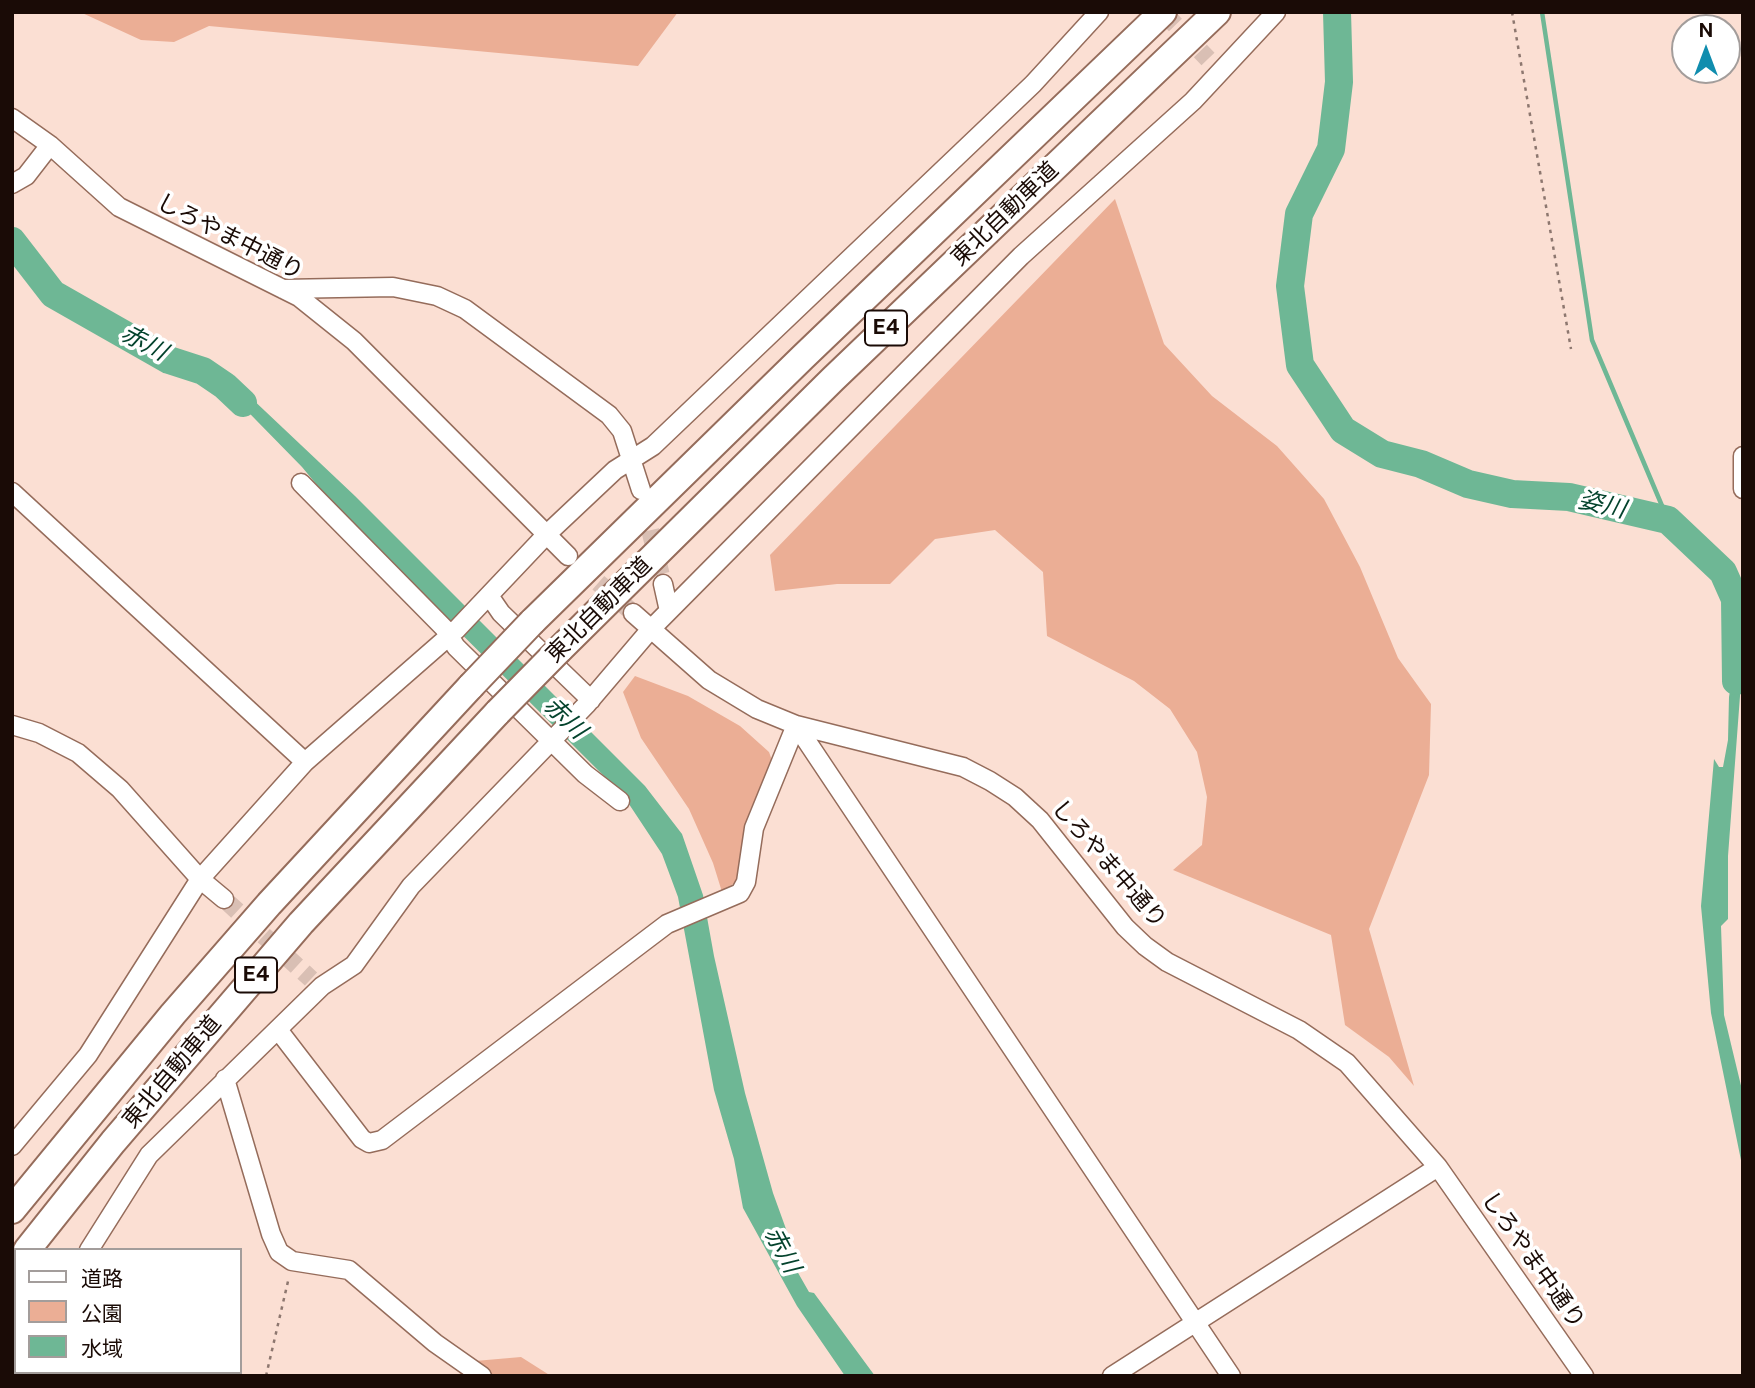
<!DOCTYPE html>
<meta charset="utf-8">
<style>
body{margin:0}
#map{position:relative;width:1755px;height:1388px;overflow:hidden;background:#fbdfd3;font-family:"Public Sans","Noto Sans JP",sans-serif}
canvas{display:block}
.frame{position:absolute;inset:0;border:14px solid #1a0b06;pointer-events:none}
.legend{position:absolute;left:14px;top:1248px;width:228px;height:126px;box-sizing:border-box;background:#fff;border:2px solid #a39d9b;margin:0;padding:9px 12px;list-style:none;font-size:21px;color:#1a0b06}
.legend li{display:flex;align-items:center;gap:14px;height:35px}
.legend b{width:35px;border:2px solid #a39d9b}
.north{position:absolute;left:1671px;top:14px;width:70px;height:70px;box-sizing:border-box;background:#fff;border:2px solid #a39d9b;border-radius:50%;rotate:0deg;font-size:19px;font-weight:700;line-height:28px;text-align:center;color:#1a0b06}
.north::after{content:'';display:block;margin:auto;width:24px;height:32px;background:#108dae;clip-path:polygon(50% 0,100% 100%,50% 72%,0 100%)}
</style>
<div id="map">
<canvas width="1755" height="1388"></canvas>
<div class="frame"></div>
<ul class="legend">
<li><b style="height:9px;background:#fff"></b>道路</li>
<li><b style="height:19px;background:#ebae95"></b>公園</li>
<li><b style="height:19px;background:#6eb795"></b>水域</li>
</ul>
<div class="north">N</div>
</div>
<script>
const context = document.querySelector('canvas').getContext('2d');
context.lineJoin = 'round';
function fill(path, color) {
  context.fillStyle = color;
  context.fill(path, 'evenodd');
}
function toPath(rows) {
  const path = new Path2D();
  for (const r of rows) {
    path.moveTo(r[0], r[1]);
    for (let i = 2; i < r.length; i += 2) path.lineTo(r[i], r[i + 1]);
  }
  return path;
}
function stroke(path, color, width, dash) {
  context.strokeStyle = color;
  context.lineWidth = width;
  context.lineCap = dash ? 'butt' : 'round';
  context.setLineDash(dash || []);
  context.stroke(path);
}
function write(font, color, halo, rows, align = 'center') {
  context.font = font + ' "Public Sans","Noto Sans JP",sans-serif';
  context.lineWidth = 7;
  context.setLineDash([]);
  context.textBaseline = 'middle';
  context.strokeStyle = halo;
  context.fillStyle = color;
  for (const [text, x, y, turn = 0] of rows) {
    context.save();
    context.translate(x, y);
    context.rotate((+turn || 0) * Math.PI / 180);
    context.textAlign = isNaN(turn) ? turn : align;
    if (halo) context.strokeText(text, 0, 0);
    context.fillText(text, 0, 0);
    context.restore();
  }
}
fill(toPath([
 [80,12,678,12,638,66,209,26,174,42,141,40],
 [1115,199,1164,344,1212,396,1277,446,1324,499,1360,567,1398,658,1431,704,1429,775,1369,929,1414,1086,1389,1057,1345,1025,1331,935,1173,870,1202,845,1207,797,1197,752,1170,709,1134,681,1047,636,1043,572,995,530,935,539,890,584,837,584,775,591,770,555],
 [635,676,688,696,740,726,769,752,774,766,750,810,740,879,722,892,713,863,689,809,641,738,623,692],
 [521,1357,551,1376,457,1376,475,1361]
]), '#ebae95');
fill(toPath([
 [210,373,247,394,355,496,645,786,682,834,703,895,714,956,745,1093,773,1193,790,1240,789,1257,809,1292,814,1293,875,1376,845,1376,797,1306,743,1208,734,1159,714,1090,678,897,662,854,623,795,341,514,302,467],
 [1740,629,1740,696,1728,856,1728,919,1721,926,1724,1015,1743,1094,1743,1170,1711,1013,1701,906,1714,759,1719,767,1723,767,1728,740,1729,697]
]), '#6eb795');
stroke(toPath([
 [1542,12,1592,340,1668,520]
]), '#6eb795', 4.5);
stroke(toPath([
 [1337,12,1339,82,1331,149,1299,214,1290,286,1300,365,1343,430,1382,454,1421,464,1468,484,1512,494,1569,497,1668,520,1723,572,1735,599,1736,681],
 [12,241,53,294,169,360,203,371,225,386,243,403]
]), '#6eb795', 28);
stroke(toPath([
 [1163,12,1208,59],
 [644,504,663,584],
 [578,565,633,613],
 [224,899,311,979]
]), '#d9bfb4', 18, [18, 9]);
const minor = toPath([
 [12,118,50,145,119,207,299,297,354,341,568,556],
 [12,184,26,176,50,145],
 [283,289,393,287,437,296,465,309,609,415,622,431,641,490],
 [1743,456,1743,489],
 [301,483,444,628,456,647,585,774,620,801],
 [12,492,305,762],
 [663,584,669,611],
 [490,597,501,613,591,700],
 [633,613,709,680,757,709,796,725,963,767,990,781,1015,797,1040,820,1125,927,1145,946,1167,962,1299,1030,1347,1063,1438,1167,1584,1376],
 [12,725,39,733,78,753,120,789,200,879,224,899],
 [796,725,1231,1376],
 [279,1031,362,1139,369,1143,382,1140,667,924,740,893,746,882,754,828,796,725],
 [225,1079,271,1234,279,1252,292,1261,349,1270,435,1343,482,1376],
 [12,1146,88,1055,200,879,305,762,456,630,547,534,615,470,653,446,1033,84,1099,12],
 [89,1250,149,1155,322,986,354,965,411,886,587,704,650,630,1021,256,1193,101,1276,12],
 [12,1367,16,1362],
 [1112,1376,1438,1167]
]);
const highway = toPath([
 [532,622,803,357,1163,12],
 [559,650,833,379,1217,12],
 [12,1210,173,1014,269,904,471,686],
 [27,1250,113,1142,301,923,498,712]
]);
stroke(minor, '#956c5b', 21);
stroke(highway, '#956c5b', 30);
stroke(toPath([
 [1512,12,1571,349],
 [266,1376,289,1277]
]), '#8d776f', 2.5, [3.5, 5]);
stroke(minor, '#fff', 18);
stroke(highway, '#fff', 26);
const highwayBridge = toPath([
 [471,686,532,622],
 [498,712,559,650]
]);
stroke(highwayBridge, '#956c5b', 30, []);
stroke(highwayBridge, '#fff', 26);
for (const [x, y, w] of [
 [886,328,42],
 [256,975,42]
]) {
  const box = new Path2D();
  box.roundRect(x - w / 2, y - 17.5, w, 35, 5);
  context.fillStyle = '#fff';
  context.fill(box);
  stroke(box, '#1a0b06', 2);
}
write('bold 21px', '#1a0b06', null, [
 ["E4",886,328],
 ["E4",256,975]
]);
write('23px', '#1a0b06', '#fff', [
 ["東北自動車道",1005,214,-44],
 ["しろやま中通り",230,237,27],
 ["東北自動車道",599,610,-45],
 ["しろやま中通り",1109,864,49],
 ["東北自動車道",172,1072,-50],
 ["しろやま中通り",1533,1260,55]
]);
write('italic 24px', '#04432d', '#fff', [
 ["赤川",144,343,28],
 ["姿川",1602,505,13],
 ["赤川",565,718,44],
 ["赤川",782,1250,62]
]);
</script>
